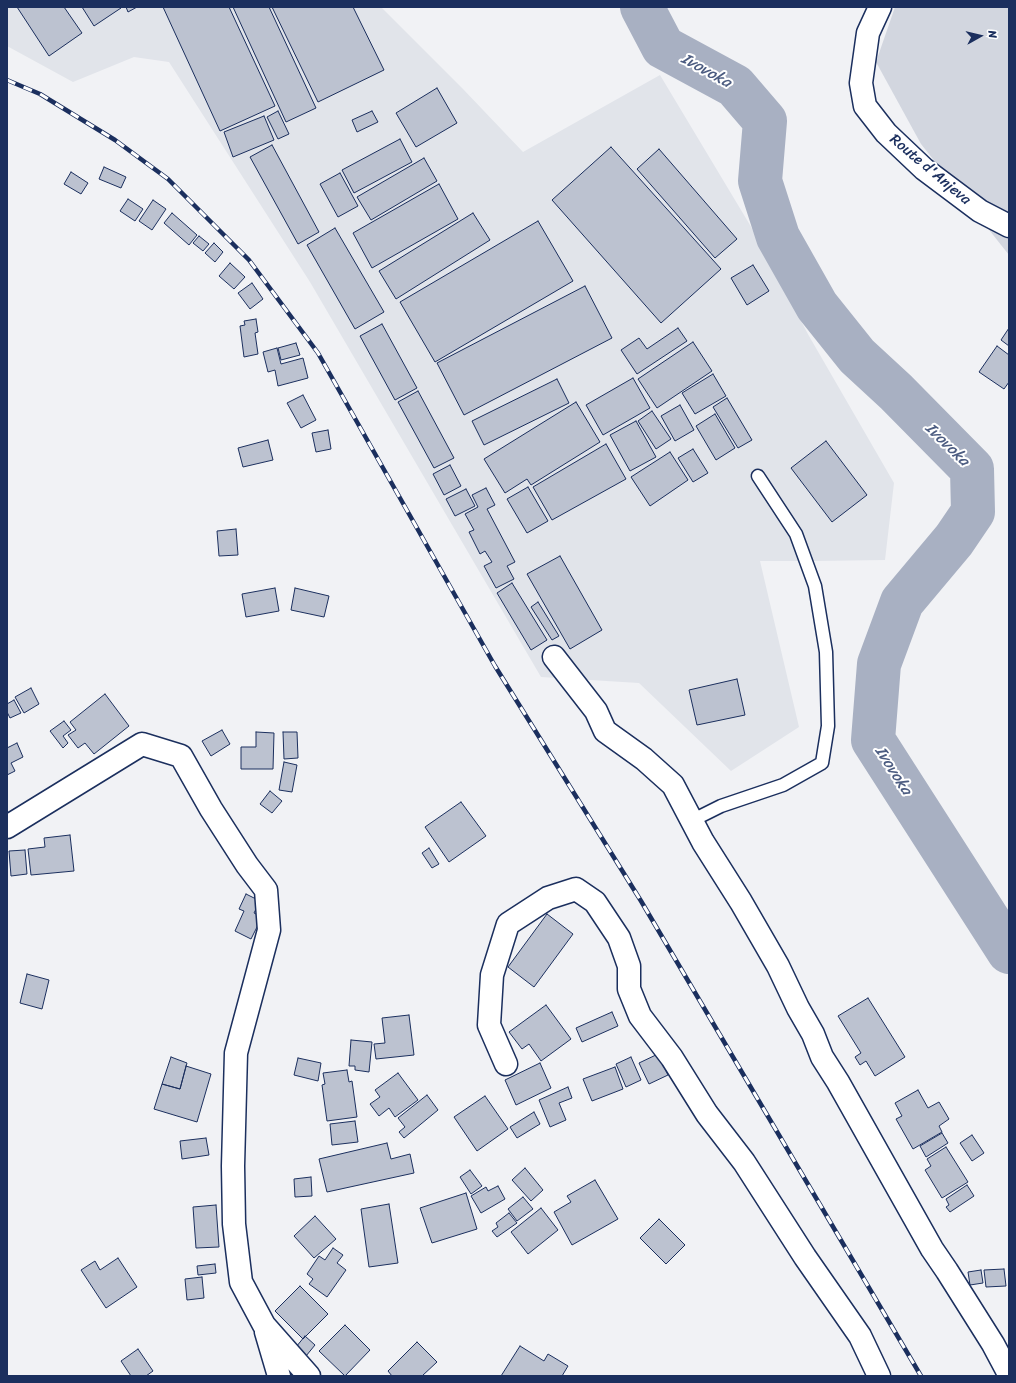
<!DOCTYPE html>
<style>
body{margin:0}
#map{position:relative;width:1016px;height:1383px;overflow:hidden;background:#f1f2f5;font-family:Sriracha,sans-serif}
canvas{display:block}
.frame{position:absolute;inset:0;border:8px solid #1b2f5e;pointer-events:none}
.north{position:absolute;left:960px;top:16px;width:40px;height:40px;-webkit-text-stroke:3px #fff;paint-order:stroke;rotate:82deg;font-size:11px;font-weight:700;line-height:16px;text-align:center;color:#1b2f5e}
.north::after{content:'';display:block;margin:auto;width:14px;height:18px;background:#1b2f5e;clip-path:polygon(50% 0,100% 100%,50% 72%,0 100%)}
</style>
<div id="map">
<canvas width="1016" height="1383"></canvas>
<div class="frame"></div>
<div class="north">N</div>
</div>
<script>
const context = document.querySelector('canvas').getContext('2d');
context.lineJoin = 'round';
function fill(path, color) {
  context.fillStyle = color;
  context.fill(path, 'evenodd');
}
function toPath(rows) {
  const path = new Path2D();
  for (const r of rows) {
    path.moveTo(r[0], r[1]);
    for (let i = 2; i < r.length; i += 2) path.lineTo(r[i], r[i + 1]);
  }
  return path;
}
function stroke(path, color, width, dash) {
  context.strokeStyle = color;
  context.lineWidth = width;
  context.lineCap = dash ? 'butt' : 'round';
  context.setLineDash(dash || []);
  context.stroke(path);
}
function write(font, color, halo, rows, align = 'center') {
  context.font = font + ' Sriracha,sans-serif';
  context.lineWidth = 4;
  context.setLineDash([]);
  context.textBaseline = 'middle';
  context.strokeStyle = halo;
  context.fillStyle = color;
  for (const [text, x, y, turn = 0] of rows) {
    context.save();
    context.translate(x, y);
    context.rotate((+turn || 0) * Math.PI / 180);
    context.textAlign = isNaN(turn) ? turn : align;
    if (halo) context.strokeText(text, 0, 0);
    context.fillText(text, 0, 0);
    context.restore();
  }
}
fill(toPath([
 [7,7,381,7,463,89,523,152,660,75,750,225,809,336,894,483,885,560,814,561,760,561,799,727,731,771,639,683,541,677,310,282,169,62,134,57,73,82,7,46]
]), '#e1e4ea');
fill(toPath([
 [895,7,1009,7,1009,255,921,144,876,62]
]), '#d2d6df');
stroke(toPath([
 [642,7,663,47,735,86,765,121,760,181,778,237,817,306,857,356,896,392,972,469,973,512,954,540,902,602,879,664,873,740,1009,952]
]), '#a8b0c2', 44);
const building = toPath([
 [17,7,64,7,82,33,49,56,17,7],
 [82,7,120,7,121,8,94,26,82,7],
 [126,7,137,7,128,12,126,7],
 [163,7,229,7,275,106,220,131,163,7],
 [233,7,269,7,316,108,286,122,233,7],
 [272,7,353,7,384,70,318,102,272,7],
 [437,88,457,123,416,147,396,113,437,88],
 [278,111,289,134,278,139,267,117,278,111],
 [372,111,378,122,357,132,352,120,372,111],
 [264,116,274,140,233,157,224,132,264,116],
 [400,139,412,162,354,193,342,170,400,139],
 [272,145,319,232,298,244,250,157,272,145],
 [611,147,721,269,661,323,552,200,611,147],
 [659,149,737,239,715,258,637,169,659,149],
 [424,158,437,181,371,220,357,197,424,158],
 [104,167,126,177,121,188,99,179,104,167],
 [71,172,88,183,81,194,64,184,71,172],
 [340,173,358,206,338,217,320,184,340,173],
 [439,184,458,219,372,268,353,233,439,184],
 [128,199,143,209,135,221,120,211,128,199],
 [153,200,166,209,152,230,139,221,153,200],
 [172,213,197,235,189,245,164,223,172,213],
 [473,213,490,240,396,299,379,271,473,213],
 [538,221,573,281,435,362,400,302,538,221],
 [335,228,384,312,355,329,307,245,335,228],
 [199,236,209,244,203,251,193,243,199,236],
 [214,243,223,252,215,262,205,253,214,243],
 [230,263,245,277,234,289,219,276,230,263],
 [753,265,769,291,747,305,731,278,753,265],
 [252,283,263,299,250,309,238,293,252,283],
 [585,286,612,338,464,415,437,363,585,286],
 [256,319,258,332,255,333,258,354,244,357,240,326,245,325,244,321,256,319],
 [382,324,417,388,395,400,360,336,382,324],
 [678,328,687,341,637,374,621,350,639,338,647,349,678,328],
 [1009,328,1009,346,1001,340,1009,328],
 [693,342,712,371,657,408,638,379,693,342],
 [296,343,300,355,281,360,278,348,296,343],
 [997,346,1009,355,1009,382,1004,389,979,372,997,346],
 [277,348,281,364,303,358,308,378,278,386,275,370,268,372,263,352,277,348],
 [713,374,726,396,695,414,682,393,713,374],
 [633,378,650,408,603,435,586,405,633,378],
 [557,379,569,403,484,445,472,421,557,379],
 [418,391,454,458,434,468,398,402,418,391],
 [303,395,316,420,301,428,287,403,303,395],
 [727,398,752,440,738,448,713,407,727,398],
 [576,402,600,442,531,485,527,479,505,493,484,459,576,402],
 [680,405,694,430,675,441,661,416,680,405],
 [652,411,671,439,656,449,638,421,652,411],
 [715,414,735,448,716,460,696,426,715,414],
 [636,421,656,457,630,471,610,435,636,421],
 [328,430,331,449,316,452,312,433,328,430],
 [268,440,273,460,243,467,238,448,268,440],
 [826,441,867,495,832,522,791,468,826,441],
 [606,444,626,479,552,520,533,487,606,444],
 [693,449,708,473,693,482,678,458,693,449],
 [670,452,688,480,650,506,631,477,670,452],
 [450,465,461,486,444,495,433,474,450,465],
 [528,487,548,521,527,533,507,499,528,487],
 [486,488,495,505,487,509,515,562,507,566,514,579,496,588,484,566,492,562,485,551,480,554,469,532,474,530,465,514,478,507,472,495,486,488],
 [466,489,475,506,455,516,446,499,466,489],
 [236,529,238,555,219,556,217,531,236,529],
 [560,556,602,630,570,649,527,574,560,556],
 [512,583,547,640,531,650,497,593,512,583],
 [275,588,279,611,246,617,242,594,275,588],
 [295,588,329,596,324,617,291,610,295,588],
 [538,602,559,636,552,640,531,607,538,602],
 [737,679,745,715,697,725,689,690,737,679],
 [31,688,39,704,24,713,15,697,31,688],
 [105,694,129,726,94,754,85,743,78,748,68,735,76,730,70,722,105,694],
 [14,700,21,713,10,718,7,712,7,704,14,700],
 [64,721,71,730,63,736,68,743,63,748,50,731,64,721],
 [222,730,230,744,211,756,202,741,222,730],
 [256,732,274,733,273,769,241,769,241,747,256,747,256,732],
 [283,732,297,732,298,758,284,759,283,732],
 [17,743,23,757,11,763,15,771,7,775,7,748,17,743],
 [284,762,297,765,292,792,279,790,284,762],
 [270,791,282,801,272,813,260,804,270,791],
 [461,802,486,836,449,862,425,827,461,802],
 [70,835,74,871,31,875,28,849,45,847,44,838,70,835],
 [429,848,439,864,432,868,422,853,429,848],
 [25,850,27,874,11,876,9,851,25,850],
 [246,894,260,901,254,913,262,917,251,939,235,931,244,911,239,909,246,894],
 [547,914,573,934,534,987,508,967,547,914],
 [27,974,49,980,42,1009,20,1003,27,974],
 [868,998,905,1057,875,1076,866,1061,860,1065,855,1057,861,1053,838,1016,868,998],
 [546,1005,571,1039,541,1061,529,1044,522,1049,509,1032,546,1005],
 [612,1012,618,1026,582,1042,576,1028,612,1012],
 [409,1015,414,1055,376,1059,374,1044,385,1043,382,1018,409,1015],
 [351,1040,372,1042,369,1072,355,1070,355,1066,349,1066,351,1040],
 [658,1054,668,1075,649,1084,639,1063,658,1054],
 [171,1057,187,1063,180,1089,162,1084,171,1057],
 [631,1057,641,1080,626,1087,616,1064,631,1057],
 [298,1058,321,1063,318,1081,294,1075,298,1058],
 [540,1063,551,1088,516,1105,505,1080,540,1063],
 [186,1066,211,1074,197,1122,154,1109,162,1084,180,1089,186,1066],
 [615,1067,623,1089,592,1101,583,1079,615,1067],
 [347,1070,349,1082,352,1081,357,1117,327,1121,322,1085,325,1084,323,1073,347,1070],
 [398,1073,418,1100,395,1117,389,1108,379,1116,370,1104,380,1097,375,1090,398,1073],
 [568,1087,572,1098,559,1103,566,1120,550,1127,539,1100,568,1087],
 [918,1090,928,1108,939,1102,949,1119,939,1126,942,1132,913,1149,896,1119,902,1116,895,1103,918,1090],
 [427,1095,438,1110,404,1138,399,1132,405,1127,398,1118,427,1095],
 [485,1096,508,1129,477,1151,454,1117,485,1096],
 [534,1112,540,1124,517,1138,510,1127,534,1112],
 [355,1121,358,1142,332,1145,330,1124,355,1121],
 [942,1133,948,1143,926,1157,920,1146,942,1133],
 [972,1135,984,1153,972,1161,960,1143,972,1135],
 [206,1138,209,1155,182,1159,180,1141,206,1138],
 [387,1143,391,1159,410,1154,414,1173,327,1192,319,1159,387,1143],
 [946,1147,968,1182,942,1198,925,1170,931,1166,927,1159,946,1147],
 [525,1168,543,1190,531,1201,512,1180,525,1168],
 [470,1170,482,1186,471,1194,460,1177,470,1170],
 [311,1177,312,1196,295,1197,294,1179,311,1177],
 [595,1180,618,1219,572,1245,554,1212,571,1202,567,1196,595,1180],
 [967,1185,974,1196,950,1212,946,1207,949,1205,946,1199,967,1185],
 [498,1186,505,1199,481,1213,471,1196,486,1187,488,1191,498,1186],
 [466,1193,477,1229,432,1243,420,1208,466,1193],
 [523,1197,533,1209,517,1221,508,1209,523,1197],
 [389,1204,398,1263,369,1267,361,1209,389,1204],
 [216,1205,219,1247,196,1248,193,1207,216,1205],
 [541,1208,558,1230,528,1254,511,1232,541,1208],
 [509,1213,517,1223,497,1237,492,1231,498,1227,496,1223,509,1213],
 [315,1216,336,1239,314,1258,294,1236,315,1216],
 [659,1219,685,1245,666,1264,640,1238,659,1219],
 [333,1248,343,1255,337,1263,346,1270,327,1297,309,1284,313,1279,307,1274,319,1256,325,1260,333,1248],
 [118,1258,137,1287,106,1308,81,1270,95,1261,100,1270,118,1258],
 [215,1264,216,1273,198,1275,197,1266,215,1264],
 [1004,1269,1006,1286,986,1287,984,1270,1004,1269],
 [981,1270,983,1283,970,1285,968,1272,981,1270],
 [202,1277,204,1298,187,1300,185,1279,202,1277],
 [300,1286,328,1314,303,1339,275,1311,300,1286],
 [345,1325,370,1350,345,1376,319,1351,345,1325],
 [305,1336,315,1345,306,1356,296,1347,305,1336],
 [417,1342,437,1362,422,1376,392,1376,388,1371,417,1342],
 [520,1346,544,1361,548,1354,568,1366,562,1376,501,1376,520,1346],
 [138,1349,153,1371,146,1376,131,1376,121,1361,138,1349]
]);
fill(building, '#bcc2d0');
stroke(building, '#1b2f5e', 1);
const service = toPath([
 [691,821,721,806,783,785,822,763,828,726,826,652,815,586,796,534,758,476]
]);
const minor = toPath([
 [554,657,596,711,605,731,644,759,673,785,703,842,741,902,778,966,798,1008,813,1034,822,1057,838,1082,932,1249,947,1271,993,1344,1009,1374],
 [7,827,142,744,181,756,211,809,247,865,266,890,269,930,236,1053,233,1166,234,1224,241,1282,264,1325,309,1376],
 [506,1064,489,1025,492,975,508,924,548,898,576,889,595,902,619,938,629,966,629,989,640,1016,672,1058,707,1114,744,1162,805,1257,860,1336,879,1376],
 [266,1332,279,1376]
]);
const tertiary = toPath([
 [880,7,868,33,861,83,865,106,886,133,924,169,980,211,1009,226]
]);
stroke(service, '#1b2f5e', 15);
stroke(minor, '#1b2f5e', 25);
stroke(tertiary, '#1b2f5e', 25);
stroke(service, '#fff', 12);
stroke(minor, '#fff', 22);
stroke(tertiary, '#fff', 22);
const rail = toPath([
 [7,80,40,94,115,140,168,179,249,260,318,353,495,666,641,901,921,1376]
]);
stroke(rail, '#1b2f5e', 4.5);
stroke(rail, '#fff', 3, [9]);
write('15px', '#1b2f5e', '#fff', [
 ["Route d'Anjeva",930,170,40]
]);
write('italic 16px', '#4c5c81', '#fff', [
 ["Ivovoka",706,71,29],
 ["Ivovoka",947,445,44],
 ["Ivovoka",893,771,57]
]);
</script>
